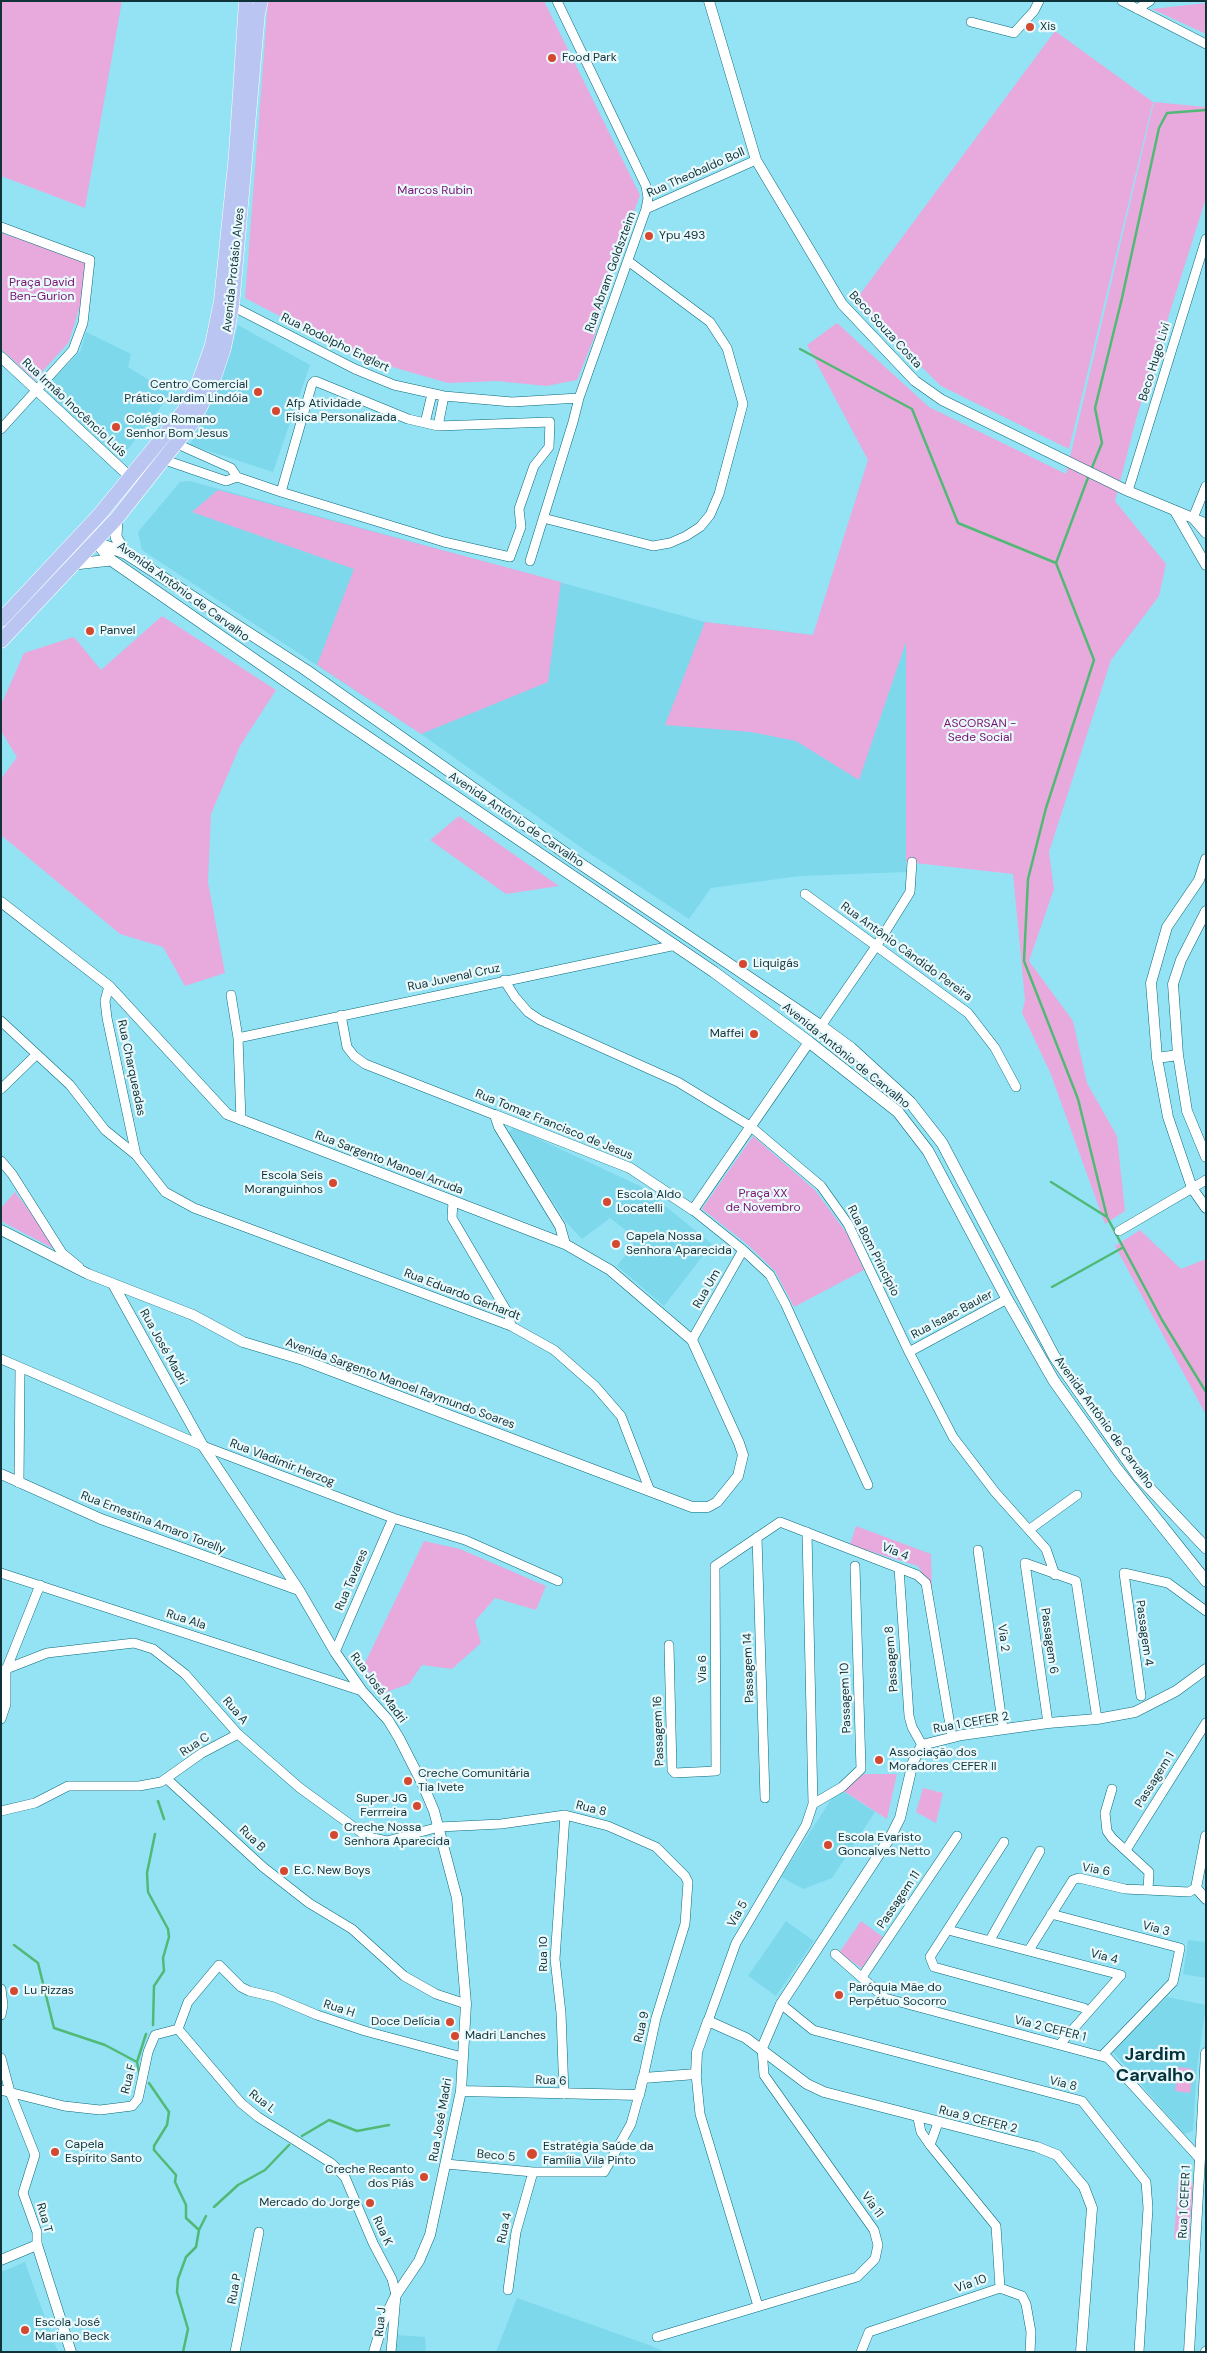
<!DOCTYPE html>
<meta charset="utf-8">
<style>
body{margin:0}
#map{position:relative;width:1207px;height:2353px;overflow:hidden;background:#93e3f5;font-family:"DM Sans",sans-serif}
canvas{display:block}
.frame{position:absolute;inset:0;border:2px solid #103339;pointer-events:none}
</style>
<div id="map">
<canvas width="1207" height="2353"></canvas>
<div class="frame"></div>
</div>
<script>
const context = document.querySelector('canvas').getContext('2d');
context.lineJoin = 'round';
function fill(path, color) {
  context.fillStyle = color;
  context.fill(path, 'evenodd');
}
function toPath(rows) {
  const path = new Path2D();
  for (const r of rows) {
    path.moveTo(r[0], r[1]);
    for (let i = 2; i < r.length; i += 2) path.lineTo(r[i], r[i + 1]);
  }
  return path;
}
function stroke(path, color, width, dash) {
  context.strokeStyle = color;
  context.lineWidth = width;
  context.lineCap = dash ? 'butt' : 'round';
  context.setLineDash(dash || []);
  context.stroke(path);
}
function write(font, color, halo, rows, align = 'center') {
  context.font = font + ' "DM Sans",sans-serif';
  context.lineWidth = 4.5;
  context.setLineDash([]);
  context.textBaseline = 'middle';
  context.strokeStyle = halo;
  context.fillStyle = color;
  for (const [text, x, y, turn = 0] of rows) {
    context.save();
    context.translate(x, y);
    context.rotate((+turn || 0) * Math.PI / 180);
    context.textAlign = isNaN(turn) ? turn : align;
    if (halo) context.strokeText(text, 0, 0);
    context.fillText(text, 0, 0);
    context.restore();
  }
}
fill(toPath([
 [238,325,310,365,273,472,190,445,223,375],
 [86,332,131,354,128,367,171,394,120,459,44,389,81,350],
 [190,481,705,622,813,635,906,640,906,872,800,876,711,888,689,919,583,849,421,734,142,550,138,532,180,482],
 [513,1127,642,1187,712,1244,664,1306,617,1266,637,1239,610,1218,582,1239,566,1222,509,1133],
 [842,1790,875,1812,832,1878,803,1889,781,1877,832,1798],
 [786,1921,814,1941,776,1996,748,1976],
 [1188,1940,1206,1942,1206,1978,1183,1974],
 [1167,1997,1206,2005,1197,2068,1193,2131,1184,2134,1112,2051],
 [25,2262,33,2285,58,2352,1,2352,1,2272],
 [517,2298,646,2344,666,2352,496,2352],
 [396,2335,425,2337,426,2352,395,2352]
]), '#7dd8eb');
fill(toPath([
 [1,1,122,1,85,208,1,176],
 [268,1,544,1,640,195,619,253,594,338,577,380,546,386,497,381,448,383,361,358,245,298],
 [1206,3,1206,34,1152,9],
 [1055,31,1153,102,1069,449,941,386,855,301],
 [1154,102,1206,107,1206,198,1137,416,1115,501,1166,564,1159,596,1111,660,1049,852,1054,889,1029,961,1073,1021,1087,1083,1117,1136,1125,1211,1105,1224,1050,1072,1022,1013,1025,1000,1013,874,906,862,906,642,859,780,796,741,751,732,665,725,705,622,813,635,868,460,807,345,837,323,929,407,1066,474],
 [1,233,93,263,69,342,35,380,1,349],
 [218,490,561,582,548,682,421,734,317,665,354,569,192,512],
 [162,616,276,690,240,746,211,814,208,882,225,973,185,986,163,947,120,934,1,835,1,779,17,757,1,731,1,705,24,653,74,637,101,670],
 [459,816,559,886,506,894,430,840],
 [753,1136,815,1190,848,1235,864,1270,794,1307,775,1271,747,1244,702,1209],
 [15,1192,60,1252,1,1221,1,1208],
 [1140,1230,1181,1269,1206,1259,1206,1415,1115,1246],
 [856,1526,931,1554,932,1589,918,1566,850,1545],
 [424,1541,460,1549,546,1586,536,1610,495,1598,475,1621,481,1643,452,1669,422,1665,409,1684,384,1693,364,1665],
 [864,1774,897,1774,887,1819,842,1790],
 [923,1788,943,1793,936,1823,916,1812],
 [861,1921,883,1937,862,1968,839,1953],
 [1178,2067,1193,2069,1190,2093,1175,2091],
 [1178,2181,1193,2182,1189,2240,1174,2239]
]), '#e8aadd');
stroke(toPath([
 [800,349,912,409,958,523,1056,563],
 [1091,470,1102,443,1095,408,1122,298,1159,128,1167,113,1206,110],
 [1089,475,1056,563,1094,660,1046,808,1028,879,1024,961,1078,1099,1107,1217,1162,1320,1206,1392],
 [1051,1182,1107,1217],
 [1052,1287,1122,1248],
 [158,1801,164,1819],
 [14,1945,38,1963,54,2028,105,2045,137,2062],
 [153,2025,154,1986,164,1971,163,1958,169,1937,168,1929,148,1892,147,1873,155,1834],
 [139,2072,137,2062,146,2034],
 [149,2083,169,2112,167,2125,154,2146,154,2150,176,2175,175,2182,186,2205,186,2218,199,2230,196,2247,186,2257,178,2279,177,2292,188,2329,183,2352],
 [302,2136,329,2120,357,2131,389,2125],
 [214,2207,238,2185,265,2170,289,2145],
 [199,2230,206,2216]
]), '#51b975', 2.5);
const minor = toPath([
 [1122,1,1206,44],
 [1137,9,1150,1],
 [971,22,1014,33,1034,11,1039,1],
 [646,209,756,160],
 [1,227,90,260,83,323,73,350,1,429],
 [232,306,355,369,394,385,444,396,512,402,579,398],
 [425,423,432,394],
 [438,426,444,396],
 [162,459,226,481,237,477,231,468,175,443],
 [237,477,281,492,312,384,315,381,408,419,438,426,550,422,549,447,534,466,519,509,521,527,510,557,444,542,281,492],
 [1206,486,1193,518,1206,523],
 [1128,491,1206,239],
 [543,518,653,546,670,543,686,536,700,527,710,515,719,494,743,404,727,348,710,322,628,261],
 [530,561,573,422,579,398,646,209,648,198,646,186,557,1],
 [805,894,968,1013,995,1048,1016,1087],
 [504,980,515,997,528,1012,540,1020,678,1082,750,1126,821,1186,848,1224,909,1352,953,1437,995,1492,1046,1549,1055,1575],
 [109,986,105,1001,107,1018,136,1155],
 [231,995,238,1038,241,1120],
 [341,1015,347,1047,354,1056,365,1064,495,1115],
 [1,1021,70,1085,105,1130,136,1155,165,1192,194,1208,511,1326,554,1350,595,1386,621,1416,650,1491],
 [821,1026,877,945,910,892,912,862],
 [238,1038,676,945],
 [1,1089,36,1055],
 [1,1161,12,1174,62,1253,79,1267],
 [453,1201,452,1218,509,1315,511,1326],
 [693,1210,743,1250,770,1275,785,1303,868,1485],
 [1119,1231,1206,1180],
 [692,1340,743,1250],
 [909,1352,1007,1299],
 [1,1359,203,1446,393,1518,465,1540,558,1581],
 [19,1483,20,1368],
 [1030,1529,1077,1495],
 [757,1537,765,1798],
 [978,1550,1003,1729],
 [899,1568,909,1716,912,1727,922,1745],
 [1,1573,362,1691],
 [669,1645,672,1770,675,1773,716,1771,715,1566,780,1522,917,1575,926,1583,952,1737],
 [335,1652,393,1518],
 [1,1671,47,1653,134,1643,153,1649,185,1674,238,1734,300,1788,362,1833,373,1838,387,1841,439,1827,501,1824,565,1815,608,1826,656,1847,685,1876,688,1882,685,1924,656,2018,643,2078],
 [1141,1696,1124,1573,1168,1583,1206,1611],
 [1,1719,6,1704,6,1670,40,1585],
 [1048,1723,1025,1563,1076,1581,1097,1719],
 [167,1779,263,1867,309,1903,352,1929,404,1976,436,1994,466,2004],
 [1112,1789,1105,1813,1107,1831,1112,1838,1149,1872,1148,1890],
 [813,1804,842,1787,861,1769,855,1566],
 [1,1811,35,1803,68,1786,139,1786,161,1782,202,1753,238,1734],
 [1004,1842,930,1957,934,1967,1084,2008],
 [1126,1850,1206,1723],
 [1051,1914,1180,1948,1173,1982,1103,2055],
 [948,1930,1121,1975,1060,2044],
 [990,1940,1040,1851],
 [1029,1950,1073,1880,1079,1878,1125,1889,1189,1892,1196,1888],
 [835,1954,885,1998,1108,2058,1199,2158],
 [862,1977,957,1836],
 [1,1989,3,2005,1,2015],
 [781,2004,813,2030,1082,2101,1146,2182,1148,2208,1139,2352],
 [708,2021,736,1943,806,1825,813,1804,807,1532],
 [178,2029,241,2103,258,2117,331,2163,345,2177,373,2243,392,2279,396,2295,391,2352],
 [178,2029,188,2002,219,1965,241,1987,249,1991,274,1997,317,2015,365,2031,462,2057],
 [1,2058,10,2092,35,2155,23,2193,37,2232,37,2245],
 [696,2074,700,2114,758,2306],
 [1,2090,64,2106,100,2110,132,2106,138,2099,148,2052,155,2035,178,2029],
 [564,2094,561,2013,555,1959,565,1815],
 [930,2145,938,2123],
 [446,2164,533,2172,604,2172,631,2124,639,2095],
 [1000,2288,1022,2296,1026,2304,1031,2332,1030,2352],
 [508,2290,516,2232,533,2172],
 [657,2337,857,2277,875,2259,878,2245,874,2230,764,2075,762,2048],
 [235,2352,259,2232],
 [861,2352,869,2332,1000,2288,996,2226,930,2145,921,2132,918,2118],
 [1205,2352,1206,2351]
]);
const tertiary = toPath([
 [709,1,756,160,842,304,915,381,942,400,1128,491,1193,518,1206,533],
 [1,357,130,477],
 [1175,511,1206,565],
 [1206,859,1199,880,1167,927,1151,983,1157,1058,1168,1117,1192,1188,1206,1208],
 [1,902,109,986,227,1114,565,1244,610,1270,692,1340,739,1443,743,1455,738,1476,717,1502,708,1507,692,1507,303,1360,243,1342,193,1315,88,1274,1,1230],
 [1206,911,1181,960,1173,984,1178,1055,1187,1111,1206,1157],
 [1157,1058,1178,1055],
 [495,1115,630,1168,693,1210,809,1042],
 [495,1115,499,1127,560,1226,565,1244],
 [113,1284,203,1446,299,1590,335,1652,362,1691,388,1720,399,1738,423,1785,434,1811,457,1898,466,2004,461,2091,430,2235,419,2261,396,2295,383,2322,374,2352],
 [1,1474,101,1519,299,1590],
 [1206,1836,1196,1888,1206,1899],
 [762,2048,781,2004,891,1836,900,1818,913,1762,922,1745,962,1735,1048,1723,1097,1719,1135,1712,1176,1691,1206,1669],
 [461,2091,639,2095,643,2078,696,2074,697,2052,708,2021,746,2038,807,2084,824,2092,1037,2147,1057,2155,1084,2187,1092,2208,1081,2352],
 [1,2260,37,2245,71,2352],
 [1189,2352,1206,2053]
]);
const secondary = toPath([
 [117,518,116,537,125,553],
 [96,542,111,560,294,687,714,972,809,1042,898,1112,928,1151,1007,1299,1054,1381,1116,1468,1206,1581],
 [97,543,125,553,306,670,575,860,821,1026,851,1048,910,1102,942,1143,1054,1356,1139,1477,1206,1548],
 [75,564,111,560]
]);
const primary = toPath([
 [1,620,100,514,184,411,200,379,212,345,221,301,236,154,246,1],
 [1,641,117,518,192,423,212,384,224,348,232,306,258,13,261,1]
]);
stroke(minor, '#096a7a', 10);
stroke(tertiary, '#096a7a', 11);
stroke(secondary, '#096a7a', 12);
stroke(primary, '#fff', 15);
stroke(minor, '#fff', 9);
stroke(tertiary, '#fff', 10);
stroke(secondary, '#fff', 11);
stroke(primary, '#bac5f2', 14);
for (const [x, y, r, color] of [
 [1030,27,5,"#d4482f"],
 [552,58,5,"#d4482f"],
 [649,236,5,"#d4482f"],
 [258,392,5,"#d4482f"],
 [276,411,5,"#d4482f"],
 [116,427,5,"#d4482f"],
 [90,631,5,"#d4482f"],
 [743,964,5,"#d4482f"],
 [754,1034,5,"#d4482f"],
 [333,1183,5,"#d4482f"],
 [607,1202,5,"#d4482f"],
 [616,1244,5,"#d4482f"],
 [879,1760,5,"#d4482f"],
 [408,1781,5,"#d4482f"],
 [417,1806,5,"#d4482f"],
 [334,1835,5,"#d4482f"],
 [828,1845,5,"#d4482f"],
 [284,1871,5,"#d4482f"],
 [14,1991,5,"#d4482f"],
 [839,1995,5,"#d4482f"],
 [450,2022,5,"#d4482f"],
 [455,2036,5,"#d4482f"],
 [55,2152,5,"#d4482f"],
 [532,2154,6,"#d4482f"],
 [424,2177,5,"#d4482f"],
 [370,2203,5,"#d4482f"],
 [25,2330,5,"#d4482f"]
]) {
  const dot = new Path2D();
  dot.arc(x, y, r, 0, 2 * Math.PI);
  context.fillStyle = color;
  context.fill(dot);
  stroke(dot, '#eaf9fc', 2);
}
write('12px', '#103339', '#eaf9fc', [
 ["Xis",1040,27],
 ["Food Park",562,58],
 ["Ypu 493",659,236],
 ["Centro Comercial",248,385,"right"],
 ["Prático Jardim Lindóia",248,399,"right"],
 ["Afp Atividade",286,404],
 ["Física Personalizada",286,418],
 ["Colégio Romano",126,420],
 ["Senhor Bom Jesus",126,434],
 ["Panvel",100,631],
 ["Liquigás",753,964],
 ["Maffei",744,1034,"right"],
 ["Escola Seis",323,1176,"right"],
 ["Moranguinhos",323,1190,"right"],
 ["Escola Aldo",617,1195],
 ["Locatelli",617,1209],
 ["Capela Nossa",626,1237],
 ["Senhora Aparecida",626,1251],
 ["Associação dos",889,1753],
 ["Moradores CEFER II",889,1767],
 ["Creche Comunitária",418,1774],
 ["Tia Ivete",418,1788],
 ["Super JG",407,1799,"right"],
 ["Ferrreira",407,1813,"right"],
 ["Creche Nossa",344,1828],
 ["Senhora Aparecida",344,1842],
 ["Escola Evaristo",838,1838],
 ["Goncalves Netto",838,1852],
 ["E.C. New Boys",294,1871],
 ["Paróquia Mãe do",849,1988],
 ["Perpétuo Socorro",849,2002],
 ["Lu Pizzas",24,1991],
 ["Doce Delícia",440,2022,"right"],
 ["Madri Lanches",465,2036],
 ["Capela",65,2145],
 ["Espírito Santo",65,2159],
 ["Estratégia Saúde da",543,2147],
 ["Família Vila Pinto",543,2161],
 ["Creche Recanto",414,2170,"right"],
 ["dos Piás",414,2184,"right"],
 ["Mercado do Jorge",360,2203,"right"],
 ["Escola José",35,2323],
 ["Mariano Beck",35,2337]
], 'left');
write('12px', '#103339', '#eaf9fc', [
 ["Rua Theobaldo Boll",696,173,-24],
 ["Avenida Protásio Alves",234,270,-84],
 ["Rua Abram Goldszteim",611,272,-70],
 ["Beco Souza Costa",885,330,47],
 ["Rua Rodolpho Englert",335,343,26],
 ["Beco Hugo Livi",1155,362,-73],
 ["Rua Irmão Inocêncio Luís",74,408,43],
 ["Avenida Antônio de Carvalho",183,592,36],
 ["Avenida Antônio de Carvalho",516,820,34],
 ["Rua Antônio Cândido Pereira",906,952,36],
 ["Rua Juvenal Cruz",454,978,-12],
 ["Avenida Antônio de Carvalho",846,1056,39],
 ["Rua Charqueadas",131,1068,78],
 ["Rua Tomaz Francisco de Jesus",554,1125,22],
 ["Rua Sargento Manoel Arruda",389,1163,21],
 ["Rua Bom Princípio",873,1251,63],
 ["Rua Um",707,1289,-60],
 ["Rua Eduardo Gerhardt",462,1295,21],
 ["Rua Isaac Bauler",952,1315,-28],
 ["Rua José Madri",163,1347,61],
 ["Avenida Sargento Manoel Raymundo Soares",400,1384,20],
 ["Avenida Antônio de Carvalho",1104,1423,54],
 ["Rua Vladimir Herzog",282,1463,21],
 ["Rua Ernestina Amaro Torelly",153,1523,21],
 ["Via 4",895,1552,22],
 ["Rua Tavares",352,1580,-67],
 ["Rua Ala",186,1620,18],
 ["Passagem 4",1144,1633,82],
 ["Via 2",1003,1638,82],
 ["Passagem 6",1049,1641,82],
 ["Passagem 8",892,1659,-94],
 ["Passagem 14",749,1668,-92],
 ["Via 6",703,1669,-90],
 ["Rua José Madri",378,1688,53],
 ["Passagem 10",846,1698,-92],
 ["Rua A",235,1711,49],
 ["Rua 1 CEFER 2",971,1723,-10],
 ["Passagem 16",659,1731,-92],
 ["Rua C",195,1745,-33],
 ["Passagem 1",1155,1780,-58],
 ["Rua 8",591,1809,14],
 ["Rua B",252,1839,44],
 ["Via 6",1096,1870,10],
 ["Passagem 11",899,1900,-56],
 ["Via 5",738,1914,-60],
 ["Via 3",1156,1929,15],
 ["Rua 10",544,1954,-90],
 ["Via 4",1104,1957,15],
 ["Rua H",339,2009,18],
 ["Rua 9",642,2027,-77],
 ["Via 2 CEFER 1",1050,2029,14],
 ["Rua F",129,2079,-76],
 ["Rua 6",551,2081,2],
 ["Via 8",1063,2084,14],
 ["Rua L",262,2102,38],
 ["Rua José Madri",441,2120,-80],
 ["Rua 9 CEFER 2",978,2120,14],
 ["Beco 5",496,2156,5],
 ["Rua 1 CEFER 1",1185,2202,-87],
 ["Via 11",872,2205,54],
 ["Rua T",44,2218,74],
 ["Rua 4",505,2228,-78],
 ["Rua K",382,2231,65],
 ["Via 10",971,2284,-19],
 ["Rua P",235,2289,-79],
 ["Rua J",381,2322,-85]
]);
write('12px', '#79116f', '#eaf9fc', [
 ["Marcos Rubin",435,191],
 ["Praça David",42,283],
 ["Ben-Gurion",42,297],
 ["ASCORSAN -",980,724],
 ["Sede Social",980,738],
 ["Praça XX",763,1194],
 ["de Novembro",763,1208]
]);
write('bold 18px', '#04333b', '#eaf9fc', [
 ["Jardim",1155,2055],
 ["Carvalho",1155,2076]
]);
</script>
